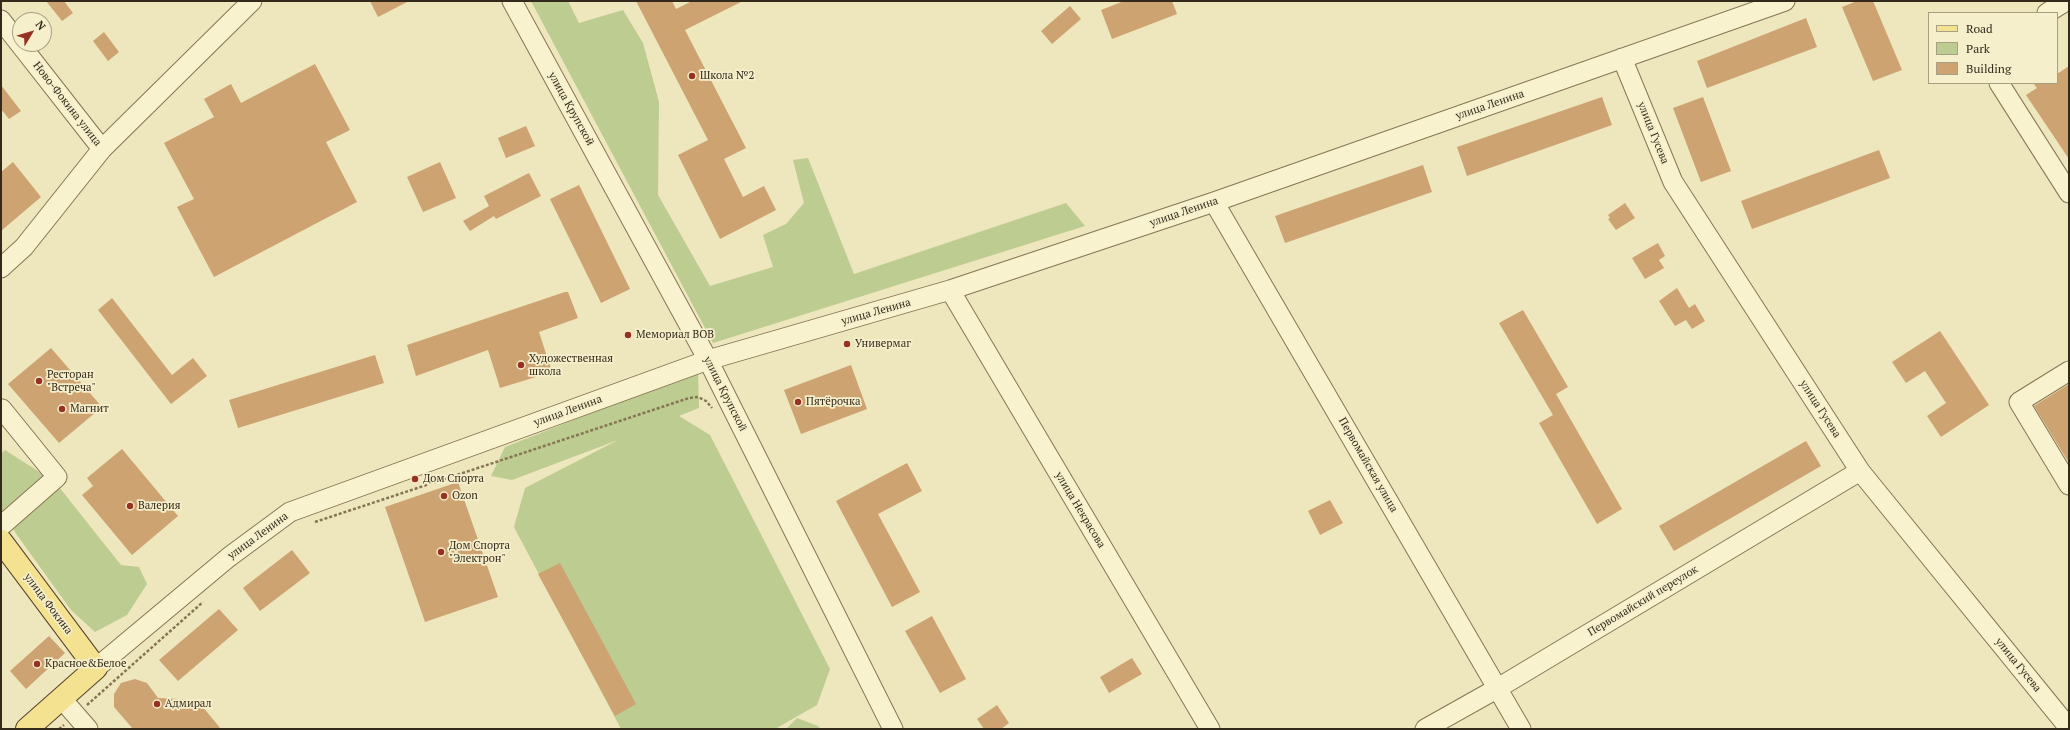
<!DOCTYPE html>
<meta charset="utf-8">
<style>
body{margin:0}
#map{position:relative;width:2070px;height:730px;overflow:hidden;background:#eee6bc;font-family:"PT Serif",serif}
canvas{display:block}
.frame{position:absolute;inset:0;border:2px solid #342a1b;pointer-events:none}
.legend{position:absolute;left:1928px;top:12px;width:130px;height:72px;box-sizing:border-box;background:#f6efcb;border:1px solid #a8a085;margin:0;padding:5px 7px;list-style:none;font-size:12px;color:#342a1b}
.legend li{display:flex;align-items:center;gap:8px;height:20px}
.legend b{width:20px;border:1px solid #a8a085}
.north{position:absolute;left:12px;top:12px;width:40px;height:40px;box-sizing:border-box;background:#f6efcb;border:1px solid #a8a085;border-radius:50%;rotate:52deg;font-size:11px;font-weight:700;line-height:16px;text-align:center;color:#342a1b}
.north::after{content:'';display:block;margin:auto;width:14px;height:18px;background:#963224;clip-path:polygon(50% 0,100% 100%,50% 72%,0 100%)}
</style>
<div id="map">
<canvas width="2070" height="730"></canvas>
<div class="frame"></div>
<ul class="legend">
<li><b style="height:5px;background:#f4e291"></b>Road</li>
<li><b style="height:11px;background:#bdcc90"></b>Park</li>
<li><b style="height:11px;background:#cda371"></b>Building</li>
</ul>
<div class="north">N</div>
</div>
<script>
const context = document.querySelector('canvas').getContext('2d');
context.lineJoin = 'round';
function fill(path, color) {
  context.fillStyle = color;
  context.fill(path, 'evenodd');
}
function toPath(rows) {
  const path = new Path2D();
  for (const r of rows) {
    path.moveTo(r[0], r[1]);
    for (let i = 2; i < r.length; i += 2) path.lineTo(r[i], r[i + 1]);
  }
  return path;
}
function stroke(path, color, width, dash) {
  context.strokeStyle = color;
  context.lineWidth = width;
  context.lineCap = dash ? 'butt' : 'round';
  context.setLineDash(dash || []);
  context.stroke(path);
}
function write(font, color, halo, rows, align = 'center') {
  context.font = font + ' "PT Serif",serif';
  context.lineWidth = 3.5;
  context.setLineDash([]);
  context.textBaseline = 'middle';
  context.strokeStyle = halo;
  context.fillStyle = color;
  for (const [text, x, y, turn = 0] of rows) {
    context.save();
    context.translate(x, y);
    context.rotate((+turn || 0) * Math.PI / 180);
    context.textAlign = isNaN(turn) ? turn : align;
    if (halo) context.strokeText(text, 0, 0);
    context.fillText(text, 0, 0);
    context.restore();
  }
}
fill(toPath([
 [531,1,568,1,579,23,623,10,643,43,659,102,658,195,710,286,773,267,763,235,786,224,804,203,793,160,808,158,854,274,1066,203,1085,226,713,343],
 [698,371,699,408,679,416,710,435,830,669,817,705,775,729,621,729,514,527,525,488,618,440,512,480,491,476,505,447],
 [5,450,55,482,121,565,139,567,147,584,127,615,95,632,71,610,17,535,1,509,1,454],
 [797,718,818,726,821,729,786,729]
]), '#bdcc90');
fill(toPath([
 [46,1,64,1,73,13,62,21],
 [370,1,409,1,378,17],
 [636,1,672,1,676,9,692,1,743,1,685,30,746,148,724,159,743,197,764,186,776,210,720,239,678,155,708,140],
 [1124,1,1172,1,1177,14,1112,39,1101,10],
 [1857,1,1873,1,1902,70,1873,81,1842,7],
 [1070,6,1081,19,1052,44,1041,31],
 [1806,18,1817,47,1707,88,1697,61],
 [104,32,119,52,108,61,93,41],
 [315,64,350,130,326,142,357,202,214,277,177,207,194,199,164,143,214,117,204,99,231,84,241,103],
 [2069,66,2069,159,2026,95,2037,88,2033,83,2057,83,2057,74],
 [1,85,21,111,9,119,1,109],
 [1602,97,1612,125,1467,176,1457,147],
 [1703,97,1731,171,1701,182,1673,108],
 [526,126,535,146,506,158,498,138],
 [1879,150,1890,178,1752,229,1741,201],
 [13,162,41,197,1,231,1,172],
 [440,162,456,198,423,212,407,177],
 [1423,165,1432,192,1285,243,1275,216],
 [529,173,541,196,496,219,494,216,470,231,463,221,489,206,484,196],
 [579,185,630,289,601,303,550,199],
 [1625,203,1635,218,1616,230,1608,219,1610,218,1608,215],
 [1658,243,1665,256,1659,260,1664,268,1645,279,1632,258],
 [1677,288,1689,308,1695,304,1705,321,1692,329,1686,320,1675,326,1659,301],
 [565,292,568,292,578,318,539,332,552,372,500,388,488,350,416,376,407,345],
 [112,298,172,375,193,358,207,376,171,404,98,310],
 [1523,310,1568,387,1556,394,1622,509,1597,524,1539,423,1553,415,1499,323],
 [1940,331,1989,405,1941,437,1927,416,1946,403,1925,371,1906,383,1892,362],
 [51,348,102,407,59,443,8,384],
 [375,355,384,383,238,428,229,400],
 [851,365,867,409,801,434,784,390],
 [2069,384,2069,463,2034,406],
 [1806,441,1821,466,1674,551,1659,526],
 [122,449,178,516,132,555,82,495,93,486,87,478],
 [907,463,922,491,878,514,920,592,892,607,836,501],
 [458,482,498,597,425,622,385,507],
 [1330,500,1343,523,1320,535,1308,511],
 [292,550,310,573,260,611,243,588],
 [560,563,636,704,615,716,538,574],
 [219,609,238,630,178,681,159,660],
 [932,616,966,679,940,693,905,631],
 [49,636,65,653,26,689,10,671],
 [1132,658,1142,674,1109,693,1100,677],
 [135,679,147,683,158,698,197,700,221,729,133,729,114,707,114,694,121,683],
 [997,705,1009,723,1001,729,984,729,977,719]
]), '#cda371');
const minor = toPath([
 [512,1,708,360,893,729],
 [2047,13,2066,1],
 [1,20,102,149],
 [1622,58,1673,182,1860,471,2069,728],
 [1999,83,2069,193],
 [1214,202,1521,729],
 [1,268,24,247,102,149,252,1],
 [950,290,1210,729],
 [2069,371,2019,402,2069,485],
 [1,526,57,477,2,409],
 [96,668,229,557,290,512,708,360,950,290,1214,202,1785,1],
 [61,698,88,729],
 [1425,729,1498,688,1860,471]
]);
const major = toPath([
 [1,541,96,668,27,729]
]);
stroke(minor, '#867555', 21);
stroke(major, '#53422a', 24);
stroke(toPath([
 [315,522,689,398,698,397,706,401,712,408],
 [87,705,203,602],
 [59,729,64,725]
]), '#867555', 2.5, [3, 2]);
stroke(minor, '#f9f2cf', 19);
stroke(major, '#f4e291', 22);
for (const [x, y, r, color] of [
 [692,76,4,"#963224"],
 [628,335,4,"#963224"],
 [847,344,4,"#963224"],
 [521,365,4,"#963224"],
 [39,381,4,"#963224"],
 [798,402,4,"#963224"],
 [62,409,4,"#963224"],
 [415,479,4,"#963224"],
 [444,496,4,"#963224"],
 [130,506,4,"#963224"],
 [441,552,4,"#963224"],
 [37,664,4,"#963224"],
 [157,704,4,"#963224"]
]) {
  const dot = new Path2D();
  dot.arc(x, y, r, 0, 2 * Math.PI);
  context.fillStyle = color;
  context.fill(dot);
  stroke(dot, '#f6efcb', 1.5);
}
write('11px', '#342a1b', '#f6efcb', [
 ["Школа №2",700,76],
 ["Мемориал ВОВ",636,335],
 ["Универмаг",855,344],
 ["Художественная",529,359],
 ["школа",529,372],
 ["Ресторан",47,375],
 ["\"Встреча\"",47,388],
 ["Пятёрочка",806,402],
 ["Магнит",70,409],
 ["Дом Спорта",423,479],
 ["Ozon",452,496],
 ["Валерия",138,506],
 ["Дом Спорта",449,546],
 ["\"Электрон\"",449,559],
 ["Красное&Белое",45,664],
 ["Адмирал",165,704]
], 'left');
write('11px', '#342a1b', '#f6efcb', [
 ["Ново-Фокина улица",67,104,52],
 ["улица Ленина",1490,105,-19],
 ["улица Крупской",571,109,61],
 ["улица Гусева",1653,133,68],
 ["улица Ленина",1184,212,-19],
 ["улица Ленина",876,312,-16],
 ["улица Крупской",725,394,63],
 ["улица Гусева",1820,409,57],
 ["улица Ленина",568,411,-20],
 ["Первомайская улица",1368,465,60],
 ["улица Некрасова",1080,510,59],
 ["улица Ленина",258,536,-36],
 ["Первомайский переулок",1643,601,-31],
 ["улица Фокина",48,604,53],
 ["улица Гусева",2018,665,51]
]);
</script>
